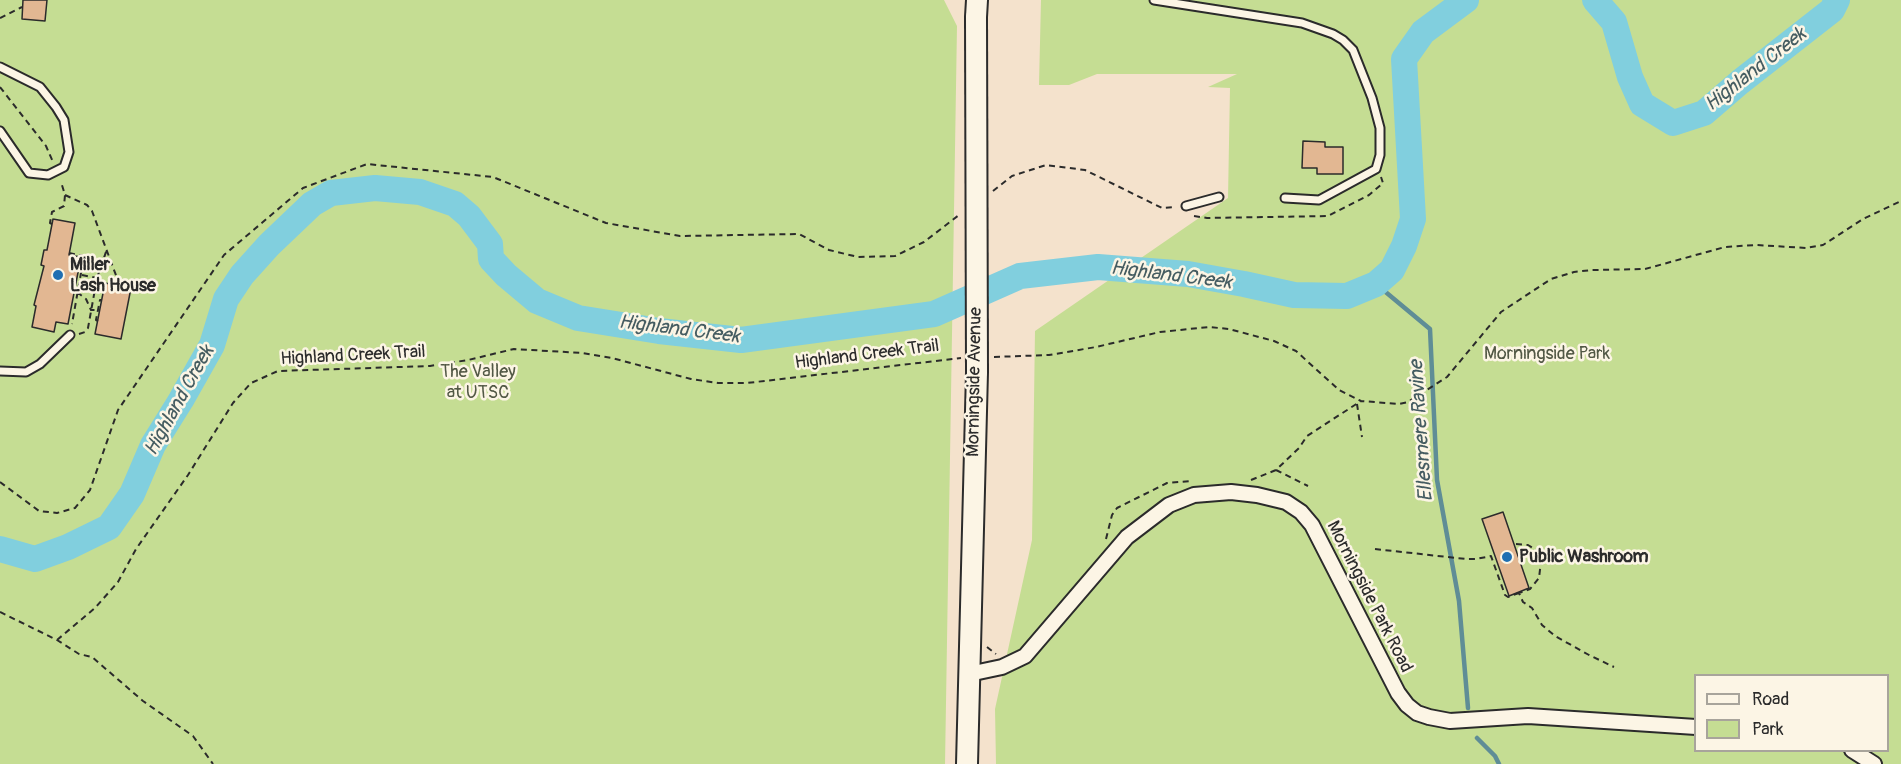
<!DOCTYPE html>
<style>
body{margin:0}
#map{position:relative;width:1901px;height:764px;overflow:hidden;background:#f4e2cc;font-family:Pangolin,sans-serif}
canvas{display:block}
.legend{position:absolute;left:1694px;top:674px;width:195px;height:78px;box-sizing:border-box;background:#fcf5e5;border:2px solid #a8a49b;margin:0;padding:8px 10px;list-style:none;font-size:18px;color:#2b2b2b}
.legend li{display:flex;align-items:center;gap:12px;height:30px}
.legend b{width:30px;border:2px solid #a8a49b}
</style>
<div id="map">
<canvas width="1901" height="764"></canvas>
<ul class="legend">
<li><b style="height:8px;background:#fcf5e5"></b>Road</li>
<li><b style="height:16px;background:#c5dd93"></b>Park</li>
</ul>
</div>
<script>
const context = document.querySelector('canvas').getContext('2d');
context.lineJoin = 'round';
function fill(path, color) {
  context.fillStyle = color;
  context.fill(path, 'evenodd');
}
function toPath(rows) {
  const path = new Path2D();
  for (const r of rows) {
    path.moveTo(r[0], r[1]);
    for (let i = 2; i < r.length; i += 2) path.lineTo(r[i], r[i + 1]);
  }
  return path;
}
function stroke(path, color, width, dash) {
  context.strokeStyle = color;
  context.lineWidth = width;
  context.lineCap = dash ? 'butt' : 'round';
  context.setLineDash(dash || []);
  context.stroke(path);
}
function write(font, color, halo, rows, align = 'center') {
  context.font = font + ' Pangolin,sans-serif';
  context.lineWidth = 5;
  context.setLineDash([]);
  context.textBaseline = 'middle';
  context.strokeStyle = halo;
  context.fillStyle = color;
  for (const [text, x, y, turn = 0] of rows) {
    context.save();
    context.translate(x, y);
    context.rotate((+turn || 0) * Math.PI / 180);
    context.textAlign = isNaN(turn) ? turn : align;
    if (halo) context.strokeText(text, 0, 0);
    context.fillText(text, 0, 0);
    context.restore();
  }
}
fill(toPath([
 [0,0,944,0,957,26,945,764,0,764],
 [1041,0,1901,0,1901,764,996,764,995,709,1032,540,1035,331,1228,198,1230,88,1208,87,1237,74,1097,74,1069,85,1039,85],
 [1696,676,1888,676,1888,750,1696,750]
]), '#c5dd93');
stroke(toPath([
 [1376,284,1430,329,1437,480,1459,601,1468,708],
 [1477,738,1495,756,1499,764]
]), '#5f8d96', 4.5);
stroke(toPath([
 [1595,0,1614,22,1630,77,1642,104,1673,123,1704,113,1740,82,1832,10,1837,0],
 [0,549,35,559,68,547,109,527,132,494,153,445,181,400,212,345,226,299,242,275,269,245,312,204,331,193,375,188,420,192,455,204,469,216,490,244,491,259,506,275,537,301,578,318,659,331,741,340,934,314,1020,276,1098,267,1188,274,1244,284,1294,295,1347,296,1376,284,1392,270,1404,246,1413,219,1404,59,1423,32,1466,0]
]), '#81cfde', 26);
const building = toPath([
 [23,0,47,0,45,21,22,19,23,0],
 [1303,141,1325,142,1325,147,1343,147,1343,174,1317,174,1317,168,1302,168,1303,141],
 [53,219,75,223,69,255,81,257,68,324,56,322,54,332,32,327,36,306,34,305,44,266,41,265,44,250,47,250,53,219],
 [105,283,131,288,121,339,95,334,105,283],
 [1503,512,1529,588,1509,596,1482,519,1503,512]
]);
fill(building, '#e2b792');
stroke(building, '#2b2b2b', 1.5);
const lane = toPath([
 [1154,0,1302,23,1333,34,1343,40,1353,50,1372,98,1380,128,1380,155,1376,169,1319,200,1285,198],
 [0,67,40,87,56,107,64,120,69,152,64,167,48,175,29,173,0,131],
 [1186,206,1219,197],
 [0,371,26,372,40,364,70,335]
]);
const street = toPath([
 [969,674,1002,667,1025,656,1127,537,1169,505,1194,495,1231,492,1257,495,1286,502,1301,512,1312,525,1398,693,1407,705,1417,713,1429,717,1450,721,1528,716,1696,727],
 [1852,750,1874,764]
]);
const secondary = toPath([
 [976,17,977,0],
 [967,764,977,372]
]);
stroke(lane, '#2b2b2b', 11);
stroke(street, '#2b2b2b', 18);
stroke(secondary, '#2b2b2b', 24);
stroke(toPath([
 [0,18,22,7],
 [0,87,46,146,53,162],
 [993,191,1012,176,1046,165,1085,170,1162,208,1175,207],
 [65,195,87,205,92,211,120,286],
 [1194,216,1207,218,1328,216,1369,195,1383,183,1381,177],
 [52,224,50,223,52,212,64,206,65,195,61,182],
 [69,253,84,256,72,324],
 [82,275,97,278],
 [77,292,86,299,91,310,97,310],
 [98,321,96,320,100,300,102,300],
 [79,334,85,332,88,328,97,278,107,249],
 [994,357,1049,355,1096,347,1160,332,1209,327,1229,329,1274,341,1296,351,1339,390,1361,401,1399,404,1408,402,1447,377,1501,312,1551,279,1574,272,1592,270,1645,269,1725,247,1756,245,1806,248,1823,245,1863,219,1901,201],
 [1357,404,1362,437],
 [1276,470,1308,486],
 [1251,480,1276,470,1299,448,1307,436,1361,401],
 [0,482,39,511,57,513,75,508,90,490,118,410,224,255,303,188,367,164,493,177,606,223,680,236,799,234,829,250,858,257,895,256,924,242,959,215],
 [1106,539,1112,515,1117,508,1167,483,1191,481],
 [1516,544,1528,545,1538,551,1541,561,1539,578,1530,589,1519,593,1523,602,1532,608,1542,625,1555,636,1589,655,1614,667],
 [1375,549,1466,559,1476,559,1491,556,1505,595,1508,597,1519,593],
 [0,612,57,640,79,654,92,657,143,701,193,736,213,764],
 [57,640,95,608,118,582,136,549,188,475,233,403,251,383,278,371,430,366,468,360,514,349,582,353,612,358,691,379,718,383,747,383,961,358],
 [987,647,996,654]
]), '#2b2b2b', 2, [6, 4.5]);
stroke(lane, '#fcf5e5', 7);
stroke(street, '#fcf5e5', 14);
stroke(secondary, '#fcf5e5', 20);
const secondaryBridge = toPath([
 [976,17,977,372]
]);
stroke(secondaryBridge, '#2b2b2b', 24, []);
stroke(secondaryBridge, '#fcf5e5', 20);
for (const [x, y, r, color] of [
 [58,275,6,"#1f6fb2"],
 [1507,557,6,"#1f6fb2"]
]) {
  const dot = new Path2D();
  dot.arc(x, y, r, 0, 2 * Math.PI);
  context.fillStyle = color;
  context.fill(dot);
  stroke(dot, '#fcf5e5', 2);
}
write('bold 18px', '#2b2b2b', '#fcf5e5', [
 ["Miller",70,265],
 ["Lash House",70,286],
 ["Public Washroom",1519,557]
], 'left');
write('18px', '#525845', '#fcf5e5', [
 ["Morningside Park",1547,354],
 ["The Valley",478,372],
 ["at UTSC",478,393]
]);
write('18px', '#2b2b2b', '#fcf5e5', [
 ["Highland Creek Trail",867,355,-7],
 ["Highland Creek Trail",353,356,-3],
 ["Morningside Avenue",975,382,-89],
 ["Morningside Park Road",1369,597,63]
]);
write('italic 20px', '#455c61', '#fcf5e5', [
 ["Highland Creek",1756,70,-38],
 ["Highland Creek",1171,276,7],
 ["Highland Creek",679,330,7],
 ["Highland Creek",180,401,-61],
 ["Ellesmere Ravine",1422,431,-94]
]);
</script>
